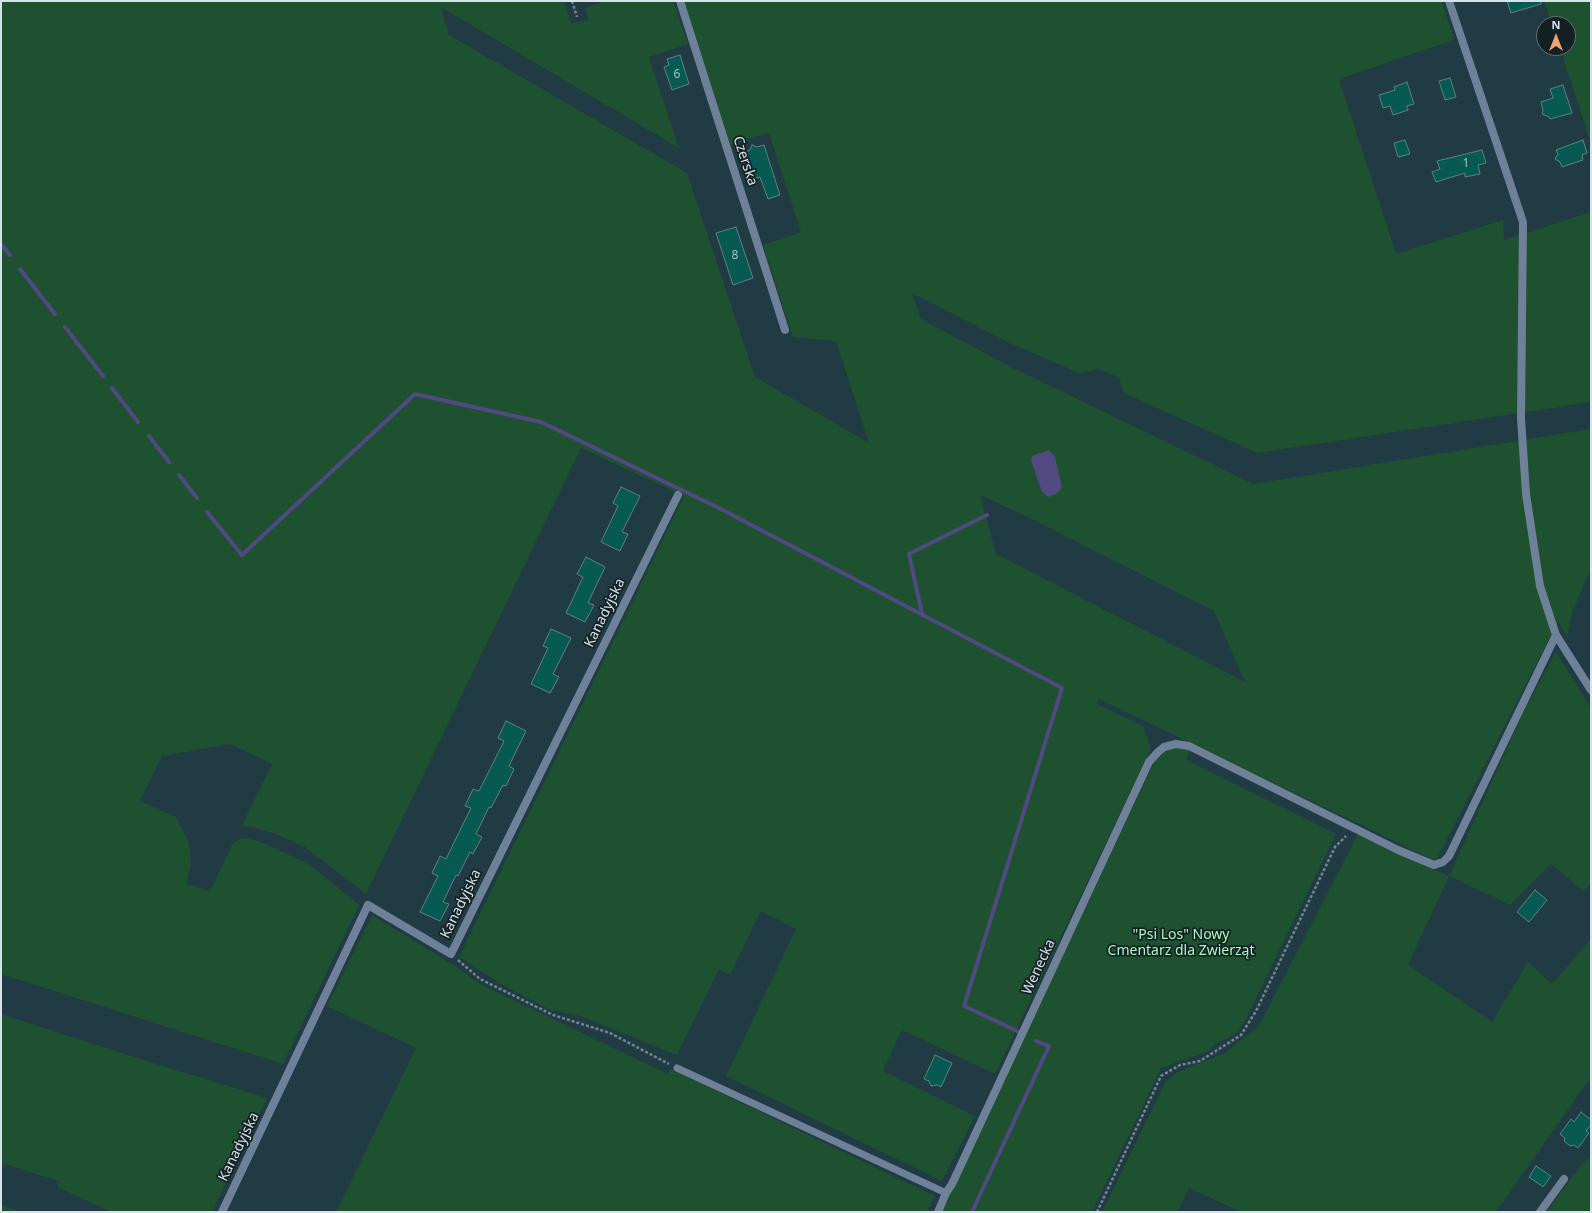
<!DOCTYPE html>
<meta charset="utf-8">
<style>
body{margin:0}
#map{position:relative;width:1592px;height:1213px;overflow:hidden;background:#203b44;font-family:"Noto Sans",sans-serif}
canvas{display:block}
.frame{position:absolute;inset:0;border:2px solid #d4e4e9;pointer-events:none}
.north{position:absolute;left:1536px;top:16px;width:40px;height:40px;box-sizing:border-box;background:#152024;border:1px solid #616e73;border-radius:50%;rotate:0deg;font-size:11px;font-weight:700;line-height:16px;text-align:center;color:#d4e4e9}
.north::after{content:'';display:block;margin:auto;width:14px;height:18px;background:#efa377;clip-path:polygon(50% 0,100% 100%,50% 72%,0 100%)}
</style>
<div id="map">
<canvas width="1592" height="1213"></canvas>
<div class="frame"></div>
<div class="north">N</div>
</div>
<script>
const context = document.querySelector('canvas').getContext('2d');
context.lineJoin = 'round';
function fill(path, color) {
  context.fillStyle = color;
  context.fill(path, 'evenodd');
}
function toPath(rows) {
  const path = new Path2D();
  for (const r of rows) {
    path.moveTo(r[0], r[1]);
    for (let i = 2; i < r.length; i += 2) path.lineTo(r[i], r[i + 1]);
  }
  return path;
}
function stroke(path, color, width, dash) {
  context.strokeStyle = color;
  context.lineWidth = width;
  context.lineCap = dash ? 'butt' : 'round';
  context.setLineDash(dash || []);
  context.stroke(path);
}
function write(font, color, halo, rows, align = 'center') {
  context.font = font + ' "Noto Sans",sans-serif';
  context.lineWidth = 3.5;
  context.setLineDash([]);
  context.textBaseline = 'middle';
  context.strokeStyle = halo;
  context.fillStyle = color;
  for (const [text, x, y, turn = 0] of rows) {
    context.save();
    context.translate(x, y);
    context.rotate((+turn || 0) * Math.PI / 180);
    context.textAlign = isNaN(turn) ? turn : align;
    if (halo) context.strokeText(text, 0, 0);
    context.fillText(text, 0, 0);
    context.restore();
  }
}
fill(toPath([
 [1,1,564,1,571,23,589,20,585,8,605,1,673,1,688,44,649,57,679,148,441,7,449,35,687,173,755,377,869,443,836,341,793,337,763,245,801,232,769,133,730,145,684,1,1442,1,1454,40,1339,79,1396,254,1503,220,1504,240,1591,212,1591,402,1257,453,1124,393,1119,378,1100,369,1079,373,1010,343,912,293,921,319,1009,366,1253,484,1591,429,1591,567,1572,613,1567,637,1558,621,1436,861,1099,699,1097,704,1143,726,1151,749,995,1074,902,1030,883,1071,975,1116,942,1181,726,1076,796,929,761,911,730,975,719,969,677,1055,580,1016,550,1010,498,982,459,957,684,496,581,448,366,894,305,847,274,833,242,825,272,764,230,744,162,756,140,801,176,817,189,843,191,862,187,884,210,891,233,843,242,838,259,841,309,864,359,905,283,1064,1,974],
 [980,495,1026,516,1214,611,1245,682,996,554],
 [1544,1,1591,1,1591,144,1560,48,1568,48,1568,24,1552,24],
 [1556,652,1591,708,1591,883,1583,891,1551,864,1510,905,1449,876,1408,965,1492,1022,1528,962,1552,984,1591,939,1591,1077,1496,1212,1241,1212,1189,1188,1177,1212,1102,1212,1166,1081,1178,1072,1223,1054,1259,1026,1358,834,1449,876,1522,715],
 [1175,746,1191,749,1186,760,1336,834,1245,1021,1235,1034,1215,1044,1209,1051,1161,1068,1092,1212,941,1212,1156,759,1167,750],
 [372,915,455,966,482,985,668,1074,671,1069,935,1196,927,1212,336,1212,416,1048,327,1006],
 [1,1014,121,1053,267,1098,212,1212,112,1212,57,1187,59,1181,1,1163],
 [1587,1158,1591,1162,1591,1212,1546,1212],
 [1,1205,22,1212,1,1212]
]), '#1e5130');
fill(toPath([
 [1049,450,1055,457,1062,488,1056,494,1048,497,1042,492,1031,460,1032,456]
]), '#514981');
stroke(toPath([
 [1,244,10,255],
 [20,269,55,314],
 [65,327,103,376],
 [112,388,138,422],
 [149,436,169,462],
 [179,475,197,498],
 [207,512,242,555,415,394,541,422,721,509,1062,688,964,1006,1019,1032],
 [922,614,909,554,987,515],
 [972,1212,1049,1046,1036,1041]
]), '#514981', 4);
const building = toPath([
 [1507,1,1541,1,1541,4,1511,13,1507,1],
 [680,55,689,84,672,90,664,67,669,65,667,59,680,55],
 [1450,78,1456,97,1445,100,1439,81,1450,78],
 [1407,82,1414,104,1407,106,1408,110,1393,115,1390,106,1383,108,1379,95,1395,90,1394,87,1407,82],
 [1563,85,1572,113,1550,119,1549,117,1542,114,1543,110,1541,102,1553,98,1550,89,1563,85],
 [1405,140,1410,154,1398,157,1394,143,1405,140],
 [1583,140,1587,153,1582,155,1583,160,1562,167,1560,162,1555,159,1558,154,1556,150,1583,140],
 [752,145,757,147,764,145,780,195,768,199,760,177,752,179,744,152,750,150,752,145],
 [1482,150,1486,163,1478,165,1480,174,1465,177,1465,173,1436,182,1432,172,1440,169,1437,161,1482,150],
 [736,227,753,278,733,285,716,233,736,227],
 [621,487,640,496,622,532,628,534,620,551,601,542,618,506,613,503,621,487],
 [586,557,605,567,588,603,594,605,585,622,566,613,583,577,577,574,586,557],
 [551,629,571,638,553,674,559,677,550,693,531,684,548,648,543,646,551,629],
 [506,721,526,731,509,766,514,769,506,786,503,785,491,808,489,807,476,834,482,837,473,854,470,852,458,876,456,875,443,902,449,904,440,921,420,912,438,876,432,873,440,856,446,859,466,818,471,808,465,806,473,789,479,791,504,741,498,738,506,721],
 [1535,890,1547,900,1529,922,1517,912,1535,890],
 [935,1055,952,1063,941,1087,937,1085,931,1086,929,1081,924,1079,935,1055],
 [1581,1112,1591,1120,1591,1125,1586,1131,1589,1133,1578,1148,1574,1145,1570,1146,1564,1141,1565,1138,1560,1134,1571,1119,1574,1122,1581,1112],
 [1536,1166,1551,1176,1543,1187,1529,1177,1536,1166]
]);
fill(building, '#065a53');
stroke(building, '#61817d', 1);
stroke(toPath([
 [572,1,577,17],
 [458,960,480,979,553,1015,610,1033,669,1064],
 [1097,1212,1161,1076,1180,1065,1200,1061,1241,1035,1256,1011,1335,847,1346,836]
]), '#71878e', 2.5, [3, 2]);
stroke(toPath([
 [677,1068,946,1193]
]), '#6f8198', 7);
stroke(toPath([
 [680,1,785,330],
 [1449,1,1523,222,1521,418,1526,494,1540,586,1556,635,1591,690],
 [222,1212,368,905,451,954,678,495],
 [938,1212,946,1193,952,1184,1149,762,1157,753,1164,747,1176,744,1189,746,1398,850,1434,865,1443,862,1449,856,1556,635],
 [1540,1212,1564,1179]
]), '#6f8198', 8);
write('12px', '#a0c2c4', null, [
 ["6",677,75],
 ["1",1466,164],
 ["8",735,256]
]);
write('14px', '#d4e4e9', '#152024', [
 ["Czerska",745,161,72],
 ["Kanadyjska",605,613,-64],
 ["Kanadyjska",461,904,-64],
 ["Wenecka",1039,967,-65],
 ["Kanadyjska",239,1147,-64]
]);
write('14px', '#a5fcbe', '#152024', [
 ["\"Psi Los\" Nowy",1181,935],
 ["Cmentarz dla Zwierząt",1181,951]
]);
</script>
